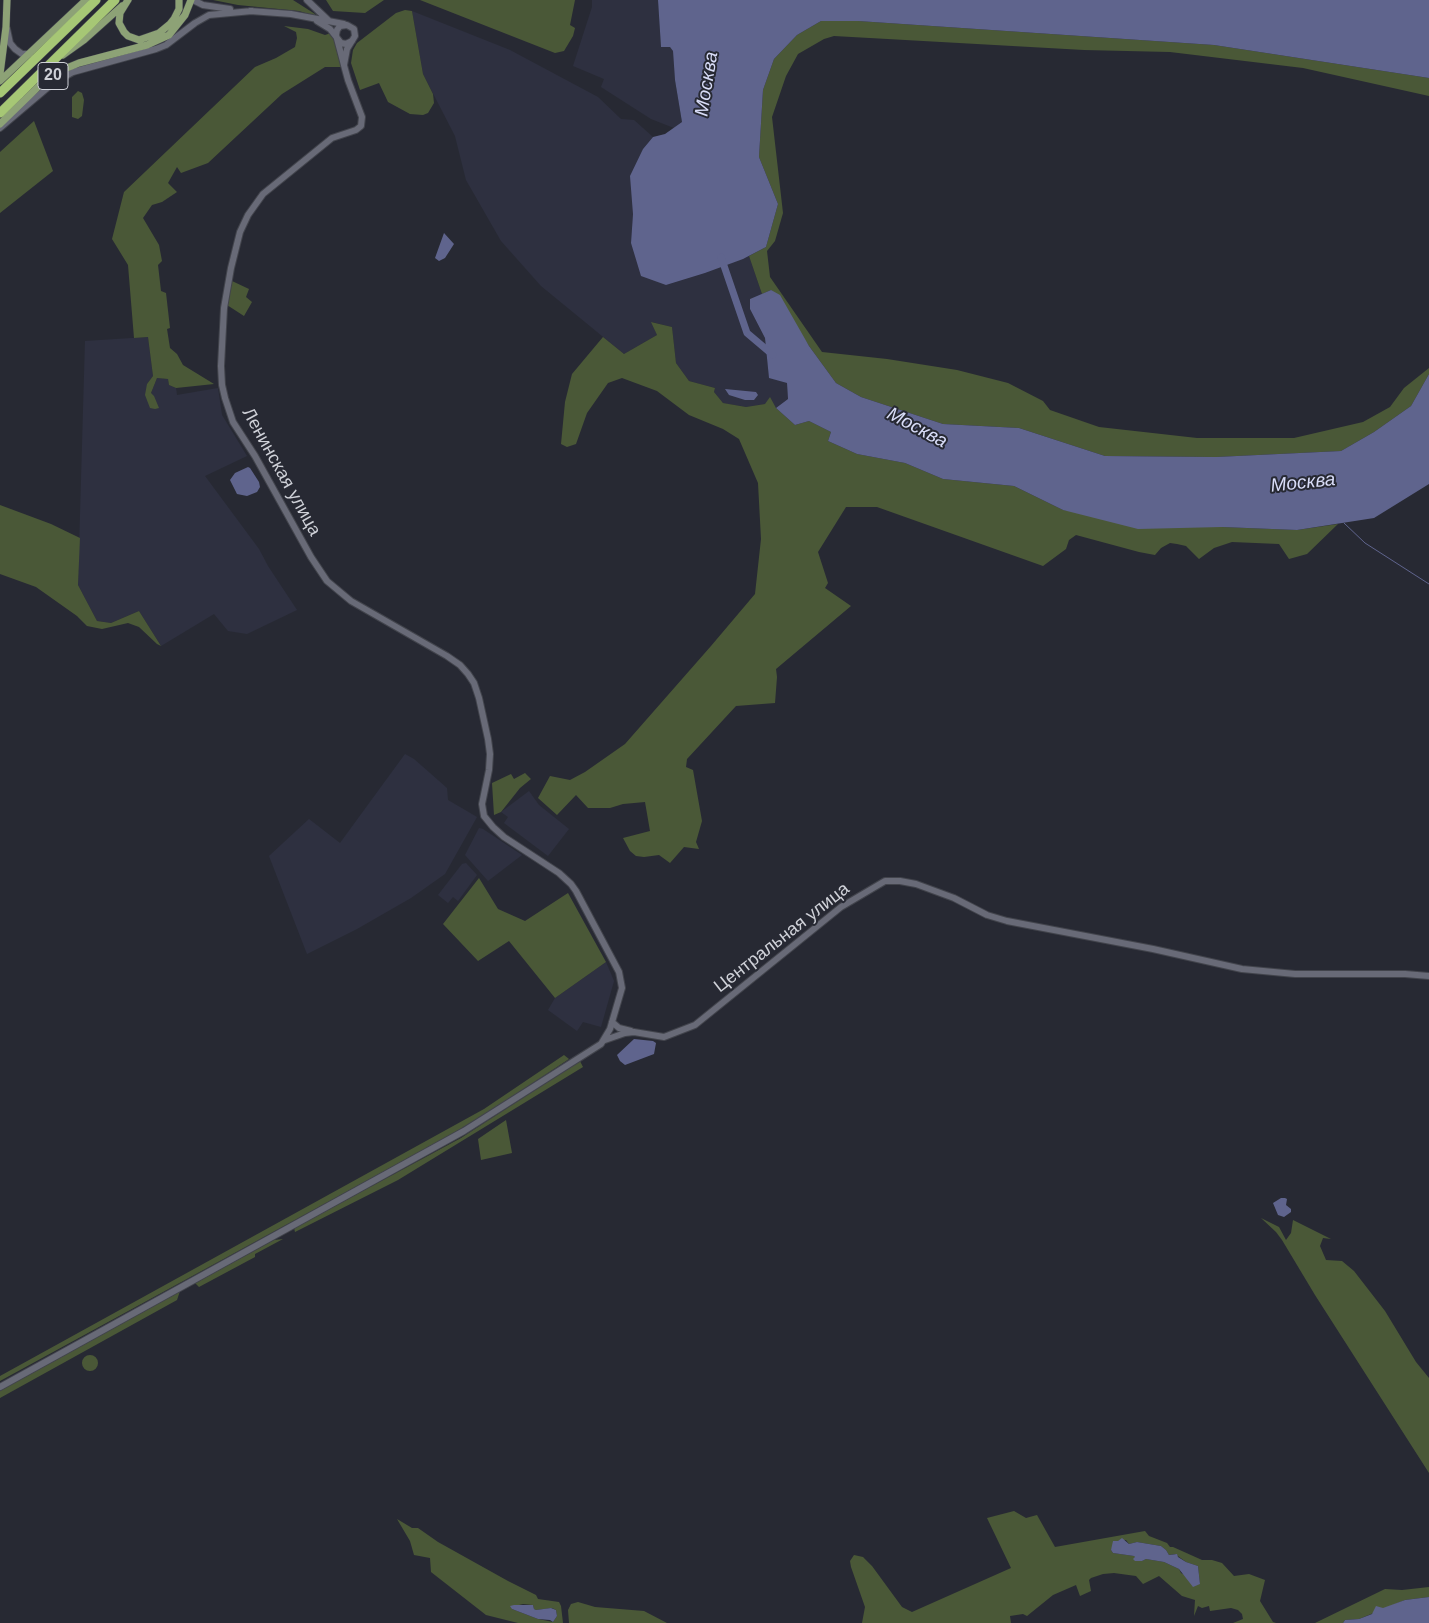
<!DOCTYPE html>
<meta charset="utf-8">
<style>
body{margin:0}
canvas{display:block;background:#272933}
</style>
<canvas width="1429" height="1623"></canvas>
<script>
const context = document.querySelector('canvas').getContext('2d');
context.lineJoin = 'round';
function fill(path, color) {
  context.fillStyle = color;
  context.fill(path, 'evenodd');
}
function toPath(rows) {
  const path = new Path2D();
  for (const r of rows) {
    if (r.length === 3) {
      path.moveTo(r[0] + r[2], r[1]);
      path.arc(r[0], r[1], r[2], 0, 2 * Math.PI);
      continue;
    }
    path.moveTo(r[0], r[1]);
    for (let i = 2; i < r.length; i += 2) path.lineTo(r[i], r[i + 1]);
  }
  return path;
}
function stroke(path, color, width, dash) {
  context.strokeStyle = color;
  context.lineWidth = width;
  context.lineCap = dash ? 'butt' : 'round';
  context.setLineDash(dash || []);
  context.stroke(path);
}
function write(font, color, halo, rows, align = 'center') {
  context.font = font + ' Helvetica,sans-serif';
  context.lineWidth = 4;
  context.setLineDash([]);
  context.textBaseline = 'middle';
  context.strokeStyle = halo;
  context.fillStyle = color;
  for (const [text, x, y, turn = 0] of rows) {
    context.save();
    context.translate(x, y);
    context.rotate((+turn || 0) * Math.PI / 180);
    context.textAlign = isNaN(turn) ? turn : align;
    if (halo) context.strokeText(text, 0, 0);
    context.fillText(text, 0, 0);
    context.restore();
  }
}
fill(toPath([
 [592,0,658,0,661,47,670,47,673,51,675,80,682,122,674,128,651,119,601,87,604,79,573,66,592,7],
 [412,11,510,50,598,97,621,119,634,120,653,137,643,149,633,214,631,243,666,285,705,273,749,256,762,294,750,299,750,309,765,338,769,377,787,383,788,399,776,408,765,404,746,407,723,403,714,392,715,388,689,381,676,363,672,327,652,322,657,335,624,354,541,286,501,241,466,180,455,136,423,74],
 [148,337,153,376,147,384,151,393,157,378,168,379,169,385,176,388,177,395,218,388,222,415,247,456,205,476,259,549,268,566,297,610,247,634,228,631,214,614,161,646,139,611,111,623,97,621,78,585,85,341],
 [405,754,414,759,447,788,448,800,477,817,445,874,411,898,357,929,307,954,269,856,309,819,340,843],
 [529,791,539,805,569,829,548,856,504,823,508,817,501,812],
 [479,828,483,829,522,855,488,881,465,855],
 [466,863,477,875,458,901,453,897,448,903,438,895,462,864],
 [606,962,614,981,601,1027,583,1022,577,1031,548,1010,555,998]
]), '#2e3040');
fill(toPath([
 [213,0,293,0,315,14,315,16,299,11,238,5],
 [326,0,384,0,365,13,333,11],
 [420,0,575,0,570,25,575,28,573,36,564,51,555,53],
 [405,10,412,11,423,74,433,94,434,103,428,113,423,115,410,114,388,102,379,83,360,90,351,63,353,50,357,43,396,13],
 [821,21,858,21,1214,45,1429,78,1429,96,1303,68,1170,52,1084,50,834,36,824,39,798,54,786,76,772,117,783,213,775,241,767,251,770,277,822,352,887,359,957,370,1008,383,1043,401,1050,410,1099,427,1197,438,1294,438,1363,422,1390,407,1404,388,1429,368,1429,374,1411,406,1374,432,1341,451,1216,457,1105,456,1019,428,943,424,861,397,836,383,809,346,771,290,762,294,749,256,766,247,778,204,759,157,763,90,774,59,797,35],
 [284,26,308,29,325,35,331,33,335,40,340,55,341,67,325,67,282,94,208,163,181,173,177,167,168,183,177,192,162,202,152,205,143,218,159,245,162,261,158,265,161,291,166,293,170,328,167,329,170,348,177,354,183,365,214,384,176,388,169,385,168,379,157,378,151,393,154,396,159,408,155,409,150,408,145,395,147,384,153,376,148,337,134,338,128,265,112,239,124,192,255,67,276,58,295,47,297,38,296,32],
 [78,91,82,93,84,100,82,116,78,119,72,117,72,97],
 [34,121,53,171,0,213,0,152],
 [232,281,249,289,246,297,252,302,244,316,227,305],
 [651,322,672,327,676,363,689,381,715,388,714,392,723,403,746,407,765,404,770,397,776,408,795,425,809,421,831,432,828,441,857,454,905,463,943,479,1014,486,1063,510,1222,527,1297,530,1338,524,1307,554,1289,559,1279,544,1232,542,1214,548,1199,559,1186,546,1177,544,1170,543,1161,548,1155,555,1139,552,1076,535,1069,540,1066,549,1043,566,877,507,846,507,818,552,828,583,825,588,851,606,776,669,777,677,775,703,736,706,687,759,686,767,693,770,702,821,696,842,699,849,684,847,670,863,659,855,644,857,636,856,630,851,623,838,650,831,645,802,623,804,610,808,588,808,576,795,557,815,538,798,550,776,570,780,585,772,625,744,711,646,755,594,761,539,758,483,739,439,723,429,689,415,657,391,622,378,608,383,587,413,576,444,567,447,561,444,565,402,572,374,603,337,624,354,657,335],
 [0,505,51,524,80,538,78,585,97,621,111,623,139,611,161,646,157,644,139,627,128,623,102,629,87,626,77,616,36,587,0,574],
 [525,773,531,779,520,788,501,812,494,815,492,783,511,774,514,779],
 [479,878,498,909,525,921,568,893,606,962,555,998,509,941,478,961,443,924],
 [564,1055,569,1059,501,1104,447,1137,0,1381,0,1376,484,1109],
 [580,1061,583,1067,398,1180,295,1232,294,1228,461,1138],
 [506,1120,512,1153,481,1160,478,1139],
 [1261,1218,1279,1227,1286,1240,1291,1233,1293,1220,1331,1239,1323,1238,1320,1246,1326,1260,1342,1261,1354,1271,1385,1311,1416,1362,1429,1378,1429,1473,1315,1295,1282,1240,1276,1232],
 [283,1239,255,1254,255,1257,199,1287,195,1283,274,1240],
 [180,1291,177,1300,0,1398,0,1390],
 [90,1363,8],
 [1014,1511,1026,1518,1037,1515,1055,1547,1145,1531,1149,1536,1167,1543,1170,1547,1173,1547,1202,1560,1212,1560,1222,1563,1234,1576,1249,1574,1265,1580,1260,1601,1273,1622,1276,1623,1233,1623,1243,1619,1242,1614,1238,1610,1231,1608,1210,1611,1209,1606,1202,1608,1198,1606,1194,1616,1195,1600,1182,1596,1159,1576,1143,1584,1136,1576,1114,1573,1103,1574,1091,1578,1089,1580,1091,1591,1080,1596,1076,1585,1053,1595,1027,1616,1023,1614,1010,1616,1011,1623,862,1623,865,1607,851,1567,850,1561,854,1555,863,1557,872,1566,902,1607,912,1612,1011,1568,987,1518],
 [1126,1540,1129,1544,1137,1542,1161,1546,1166,1550,1169,1555,1175,1554,1186,1562,1198,1566,1200,1584,1181,1573,1179,1569,1164,1562,1146,1559,1142,1561,1134,1556,1113,1553,1111,1550,1118,1541],
 [397,1519,412,1528,418,1528,438,1542,508,1581,536,1595,538,1599,559,1602,561,1606,563,1623,518,1623,486,1615,431,1572,430,1558,414,1555,410,1541],
 [523,1604,533,1605,534,1609,536,1610,552,1608,556,1610,557,1616,553,1622,538,1619,512,1609,519,1605],
 [1429,1587,1429,1597,1405,1600,1359,1619,1345,1620,1343,1623,1315,1623,1385,1589,1402,1590],
 [578,1602,595,1607,644,1611,667,1623,569,1623,568,1610,571,1604]
]), '#4a5837');
fill(toPath([
 [658,0,1429,0,1429,78,1214,45,858,21,821,21,797,35,774,59,763,90,759,157,778,204,766,247,743,259,705,273,666,285,641,276,631,243,633,214,630,176,643,149,653,137,665,134,682,122,675,80,673,51,670,47,661,47],
 [444,233,454,244,445,258,439,261,435,258],
 [771,290,780,295,809,346,836,383,861,397,943,424,1019,428,1105,456,1216,457,1341,451,1374,432,1411,406,1429,374,1429,484,1374,518,1297,530,1222,527,1138,529,1063,510,1014,486,943,479,905,463,857,454,828,441,831,432,809,421,795,425,776,408,788,399,787,383,769,378,765,338,750,309,750,299],
 [725,389,756,392,758,395,754,400,745,400,729,395],
 [248,467,250,468,259,482,260,487,257,492,247,496,237,494,230,480,235,473],
 [634,1039,653,1041,656,1043,654,1054,625,1065,620,1061,617,1055],
 [1281,1198,1285,1198,1287,1199,1286,1205,1291,1209,1291,1212,1284,1217,1278,1215,1273,1203],
 [1122,1538,1129,1544,1137,1542,1161,1546,1166,1550,1169,1555,1177,1554,1178,1557,1186,1562,1198,1566,1200,1584,1193,1587,1179,1569,1164,1562,1146,1559,1142,1561,1135,1561,1133,1559,1135,1557,1134,1556,1113,1553,1111,1550,1113,1541,1118,1541],
 [1429,1597,1429,1623,1343,1623,1345,1620,1359,1619,1372,1614,1376,1606,1383,1608,1405,1600],
 [514,1605,533,1605,534,1609,536,1610,551,1608,556,1610,557,1616,553,1622,550,1620,538,1619,512,1609,510,1606]
]), '#5f648d');
stroke(toPath([
 [1344,523,1365,543,1429,584]
]), '#5f648d', 1);
stroke(toPath([
 [721,257,747,333,773,355]
]), '#5f648d', 7);
const secondary = toPath([
 [193,0,203,5,230,9],
 [307,0,329,21],
 [250,11,291,14,344,24],
 [317,21,330,29,341,43,346,44,352,41],
 [7,29,10,43,15,49,22,54,30,54],
 [0,128,52,84,73,72,156,49,166,45,195,23,209,15,252,11],
 [612,1022,619,1028,631,1031],
 [605,1040,625,1033,634,1032,664,1037,695,1025,841,907,885,881,900,881,916,884,954,898,987,915,1007,921,1153,949,1242,969,1295,974,1405,974,1429,976],
 [0,1387,464,1131,601,1044,610,1029,622,988,619,972,576,891,571,884,559,873,504,837,493,827,484,816,482,804,489,770,490,754,488,739,479,698,474,683,468,674,460,665,447,656,351,601,327,581,311,557,255,456,233,422,225,398,222,385,221,366,224,308,231,268,240,232,248,215,263,194,332,138,356,130,361,126,362,117,348,80,345,69,336,35,337,30,340,26,347,25,354,29,355,36,347,49,344,65]
]);
const primary = toPath([
 [128,0,120,13,119,23,124,32,128,36,139,40,159,33,170,24,174,19,179,9,179,0],
 [63,55,84,40,122,6],
 [0,74,6,27,7,0],
 [0,81,86,0],
 [0,124,39,86,62,70,79,63,147,45,169,35,185,15,191,0]
]);
const highway = toPath([
 [0,93,96,0],
 [0,113,115,0]
]);
stroke(secondary, '#42444c', 8);
stroke(primary, '#42444c', 8);
stroke(highway, '#42444c', 10);
stroke(secondary, '#686a77', 6);
stroke(primary, '#8da276', 7);
stroke(highway, '#a6c775', 9);
for (const [x, y, w] of [
 [53,76,30]
]) {
  const box = new Path2D();
  box.roundRect(x - w / 2, y - 13.5, w, 27, 4);
  context.fillStyle = '#272933';
  context.fill(box);
  stroke(box, '#cfd1d8', 1);
}
write('bold 16px', '#cfd1d8', null, [
 ["20",53,76]
]);
write('18px', '#cfd1d8', '#272933', [
 ["Ленинская улица",281,472,61],
 ["Центральная улица",782,938,-38]
]);
write('italic 19px', '#d8dcf7', '#272933', [
 ["Москва",707,84,-81],
 ["Москва",917,428,28],
 ["Москва",1303,483,-6]
]);
</script>
